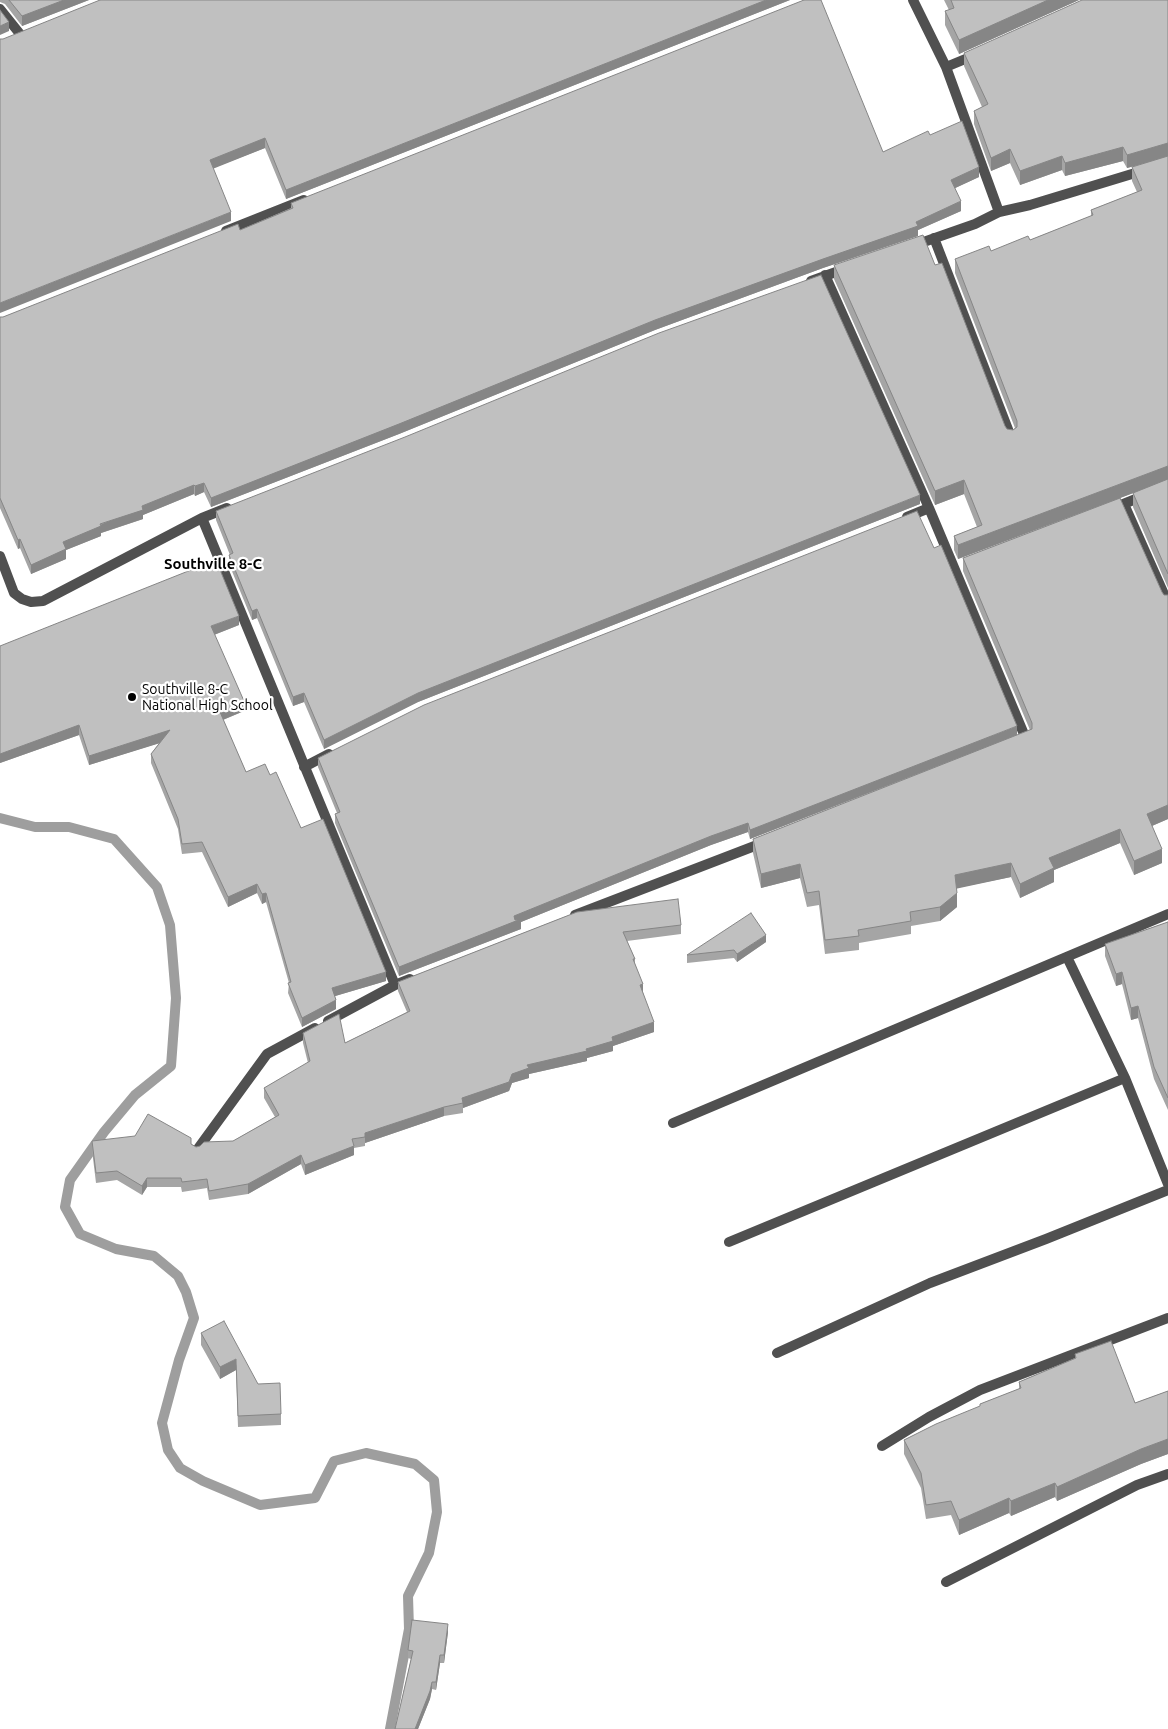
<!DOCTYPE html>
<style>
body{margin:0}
canvas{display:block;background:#fff}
</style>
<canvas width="1168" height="1729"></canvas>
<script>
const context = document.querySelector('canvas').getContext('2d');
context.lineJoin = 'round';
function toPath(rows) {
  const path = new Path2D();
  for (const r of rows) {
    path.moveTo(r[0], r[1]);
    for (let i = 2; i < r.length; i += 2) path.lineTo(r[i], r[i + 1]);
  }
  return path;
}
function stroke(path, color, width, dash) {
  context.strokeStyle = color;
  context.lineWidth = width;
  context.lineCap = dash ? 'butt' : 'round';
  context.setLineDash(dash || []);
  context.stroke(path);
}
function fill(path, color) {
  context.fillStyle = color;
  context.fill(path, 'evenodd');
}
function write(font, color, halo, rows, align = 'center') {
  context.font = font + ' Ubuntu,sans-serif';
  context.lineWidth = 4.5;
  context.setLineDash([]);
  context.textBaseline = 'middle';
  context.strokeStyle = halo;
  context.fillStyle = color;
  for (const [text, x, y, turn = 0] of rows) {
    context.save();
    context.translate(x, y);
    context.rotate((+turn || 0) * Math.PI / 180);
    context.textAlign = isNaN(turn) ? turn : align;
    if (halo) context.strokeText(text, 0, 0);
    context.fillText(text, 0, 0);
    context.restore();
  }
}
stroke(toPath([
 [0,818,35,827,69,827,114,839,157,887,170,925,176,998,171,1066,135,1095,104,1132,70,1180,65,1207,80,1234,116,1249,154,1256,178,1276,186,1292,194,1318,179,1360,162,1423,168,1450,180,1468,203,1481,260,1505,315,1498,334,1461,366,1453,415,1464,434,1480,437,1512,429,1553,408,1596,409,1629,390,1729]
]), '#9e9e9e', 10);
stroke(toPath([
 [913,0,946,67,999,212],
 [0,9,20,34],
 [946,67,975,55],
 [226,231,304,200],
 [934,238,1011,437],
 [915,245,975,224,999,212,1030,205,1168,163],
 [825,275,929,508],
 [811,281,847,268],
 [1124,504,1168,603],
 [1111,509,1168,486],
 [907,517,929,508,1026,739,1020,741],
 [202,518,395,985],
 [0,556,14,593,22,599,31,602,43,601,202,518,227,508],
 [304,767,329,754],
 [575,915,765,842],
 [1067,957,1125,1078,1168,1184],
 [328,1021,395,985,410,979],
 [673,1123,1168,914],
 [197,1150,267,1054,315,1028],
 [729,1242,1125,1078],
 [777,1353,930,1283,1046,1239,1168,1190],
 [882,1446,929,1417,980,1390,1168,1318],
 [946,1582,1137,1485,1168,1474]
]), '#505050', 10);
fill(toPath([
 [0,0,89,0,22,26,5,4,0,2],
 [790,0,286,199,265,148,213,168,231,221,3,39],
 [944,0,1079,0,959,54,945,25,945,11,949,10],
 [1168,0,1168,588,1133,507,1133,493,1120,498,1162,592,1164,595,1168,595,1168,819,1152,826,1162,863,1134,875,1120,843,1054,870,1054,882,1020,898,1011,877,956,888,957,907,940,921,911,926,911,934,859,943,859,950,825,954,819,905,807,907,800,878,761,888,753,853,753,839,957,759,750,839,748,832,711,845,521,922,521,929,399,976,335,823,335,814,337,813,318,767,318,758,1017,735,1030,730,963,571,963,558,1111,501,958,559,954,550,954,536,977,527,964,494,935,505,834,279,834,265,935,265,1005,426,1007,429,1013,430,1015,428,955,273,955,259,991,251,1030,240,1091,216,1091,210,1137,192,1132,181,1132,167,1161,159,1127,168,1123,161,1065,176,1062,170,1020,185,1010,163,991,171,974,124,974,111,982,107,964,66,964,53],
 [930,135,979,177,955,188,961,211,918,230,918,236,823,268,655,330,399,434,211,507,204,492,195,496,194,494,143,515,143,519,101,533,101,536,66,550,66,559,31,574,20,548,18,549,0,508,0,317,3,317,240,230,291,208,291,203,883,152],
 [920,504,418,702,324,749,304,702,293,706,257,618,252,620,229,564,229,555,230,555,216,520,216,511],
 [239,625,214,635,244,711,223,720,246,772,270,775,301,828,386,981,335,996,336,1009,302,1027,288,993,289,983,266,902,262,904,257,893,228,907,202,852,182,854,178,829,151,763,151,754,159,743,89,765,79,735,0,763,0,646],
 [577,912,681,925,681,934,627,941,635,959,635,964,654,1032,613,1046,613,1051,587,1058,587,1061,529,1074,529,1078,512,1083,509,1091,463,1108,463,1113,444,1116,365,1143,365,1146,354,1148,354,1155,305,1175,301,1164,248,1194,209,1200,207,1188,182,1192,181,1187,147,1187,142,1195,117,1180,96,1183,92,1150,92,1141,191,1144,196,1147,233,1141,275,1117,264,1098,264,1088,308,1063,303,1043,303,1033,345,1043,407,1012,398,991,398,982],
 [1168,922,1168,1110,1154,1079,1138,1018,1131,1020,1122,984,1116,986,1105,956,1105,944],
 [766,942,737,962,734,958,687,963,687,955],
 [201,1333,258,1384,281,1414,281,1425,238,1427,236,1370,220,1379,201,1345],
 [1075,1354,1135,1403,1168,1391,1168,1454,1141,1464,1057,1501,1055,1497,1011,1516,1009,1513,959,1535,951,1515,926,1519,921,1488,904,1454,904,1440,980,1407,980,1404,1019,1389,1019,1382,1075,1358],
 [448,1632,444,1663,440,1663,436,1690,432,1689,430,1699,418,1729,395,1729,411,1659,408,1658,408,1650]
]), '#a5a5a5');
fill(toPath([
 [64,0,89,0,22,26,22,16],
 [766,0,790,0,286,199,286,190],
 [1048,0,1079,0,959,54,959,40],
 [9,22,9,31,0,35,0,26],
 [265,138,265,148,210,170,210,160],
 [1168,143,1168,157,1127,168,1127,155],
 [1123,147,1123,161,1065,176,1065,163],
 [1010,149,1010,163,991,171,991,158],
 [1062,156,1062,170,1020,185,1020,171],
 [979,167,979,177,951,190,951,180],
 [961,201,961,211,918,230,918,236,823,268,655,330,399,434,211,507,211,498,655,320,916,222],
 [231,212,231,221,0,313,0,303],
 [1168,466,1168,480,958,559,958,545],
 [964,480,964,494,935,505,935,491],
 [204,483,204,492,195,496,195,486],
 [194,485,194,494,143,515,143,519,101,533,101,536,66,550,66,559,31,574,31,565,63,542,142,506],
 [920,495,920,504,418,702,324,749,324,740,418,693],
 [20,539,20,548,18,549,18,540],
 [257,609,257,618,252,620,252,611],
 [239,616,239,625,211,636,211,626],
 [304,693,304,702,293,706,293,697],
 [244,701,244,711,220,721,220,712],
 [79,725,79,735,0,763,0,754],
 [1017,726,1017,735,750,839,750,830],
 [170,730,170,740,89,765,89,756],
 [1168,805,1168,819,1147,828,1147,814],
 [748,823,748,832,711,845,521,922,521,929,399,976,399,967,514,916,711,836],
 [1120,829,1120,843,1054,870,1054,882,1020,898,1020,884,1049,858],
 [1162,849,1162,863,1134,875,1134,861],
 [1011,863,1011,877,955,889,955,875],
 [800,864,800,878,761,888,761,874],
 [257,884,257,893,228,907,228,897],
 [266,893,266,902,262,904,262,894],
 [957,893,957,907,940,921,940,907],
 [766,935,766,942,737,962,737,954],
 [386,972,386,981,332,997,332,988],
 [1122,972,1122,984,1116,986,1116,974],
 [643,984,643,994,640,985],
 [336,1000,336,1009,302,1027,302,1018],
 [1138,1006,1138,1018,1131,1020,1131,1008],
 [654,1022,654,1032,613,1046,613,1051,587,1058,587,1061,529,1074,529,1078,512,1083,509,1091,463,1108,462,1098,512,1074,527,1065,586,1049,612,1037],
 [444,1107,444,1116,365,1143,365,1133],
 [354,1146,354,1155,305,1175,305,1165],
 [301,1155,301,1164,248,1194,248,1184],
 [147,1178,147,1187,142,1195,142,1186],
 [236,1359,236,1370,220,1379,220,1367],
 [1168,1439,1168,1454,1141,1464,1057,1501,1057,1487,1141,1449],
 [1055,1483,1055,1497,1011,1516,1011,1501],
 [1009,1498,1009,1513,959,1535,959,1520],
 [448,1624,448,1632,444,1663,444,1655],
 [440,1655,440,1663,436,1690,436,1682],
 [432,1682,432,1689,430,1699,418,1729,415,1729]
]), '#868686');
const building = toPath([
 [9,0,64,0,22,16,9,0],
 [100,0,766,0,286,190,265,138,210,160,231,212,0,303,0,39,3,39,100,0],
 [804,0,821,0,883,152,928,131,930,135,962,121,979,167,951,180,961,201,916,222,918,226,823,259,655,320,399,424,211,498,204,483,195,486,194,485,142,506,143,510,100,524,101,526,63,542,66,549,31,565,20,539,18,540,0,498,0,317,3,317,238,224,240,230,293,208,291,203,804,0],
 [951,0,1048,0,959,40,945,11,954,8,951,0],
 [1082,0,1168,0,1168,143,1127,155,1123,147,1065,163,1062,156,1020,171,1010,149,991,158,974,111,988,104,964,53,1082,0],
 [0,10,9,22,0,26,0,10],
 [1168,156,1168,466,958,545,954,536,982,525,964,480,935,491,834,265,923,235,935,265,942,263,1005,426,1007,429,1013,430,1017,427,1017,421,955,259,989,246,991,251,1028,236,1030,240,1093,215,1091,210,1142,190,1132,167,1168,156],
 [821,275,920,495,418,693,324,740,304,693,293,697,257,609,252,611,229,555,233,553,216,511,405,437,659,333,821,275],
 [1168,479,1168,574,1133,493,1168,479],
 [1120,498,1162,592,1164,595,1168,595,1168,805,1147,814,1162,849,1134,861,1120,829,1049,858,1054,868,1020,884,1011,863,955,875,957,893,940,907,910,912,911,921,858,930,859,936,825,940,819,891,807,893,800,864,761,874,753,839,1032,729,1032,723,963,558,1120,498],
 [917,511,934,548,941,545,1017,726,750,830,748,823,711,836,514,916,515,920,521,919,399,967,335,814,340,812,318,758,424,705,917,511],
 [216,560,239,616,211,626,244,701,220,712,246,772,265,764,270,775,276,772,301,828,323,819,386,972,332,988,336,1000,302,1018,288,983,291,982,266,893,262,894,257,884,228,897,202,842,182,844,178,819,151,754,170,730,89,756,79,725,0,754,0,646,216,560],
 [678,899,681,925,623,932,635,959,633,959,643,984,640,985,654,1022,612,1037,613,1041,586,1049,587,1051,527,1065,529,1068,512,1074,509,1082,462,1098,463,1103,444,1107,365,1133,365,1137,352,1139,354,1146,305,1165,301,1155,248,1184,209,1191,207,1179,182,1182,181,1178,147,1178,142,1186,117,1171,96,1173,92,1141,135,1136,148,1114,191,1138,191,1144,196,1147,200,1146,204,1142,233,1141,279,1115,264,1088,310,1061,303,1033,339,1014,345,1043,410,1011,398,982,577,912,678,899],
 [751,913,766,935,737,954,734,950,687,955,751,913],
 [1168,922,1168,1098,1154,1067,1138,1006,1131,1008,1122,972,1116,974,1105,944,1168,922],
 [224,1321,258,1384,280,1383,281,1414,238,1416,236,1359,220,1367,201,1333,224,1321],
 [1111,1341,1135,1403,1168,1391,1168,1439,1141,1449,1057,1487,1055,1483,1011,1501,1009,1498,959,1520,951,1501,926,1505,921,1473,904,1440,936,1424,980,1406,980,1404,1021,1388,1019,1382,1076,1358,1075,1354,1111,1341],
 [412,1620,448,1624,444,1655,440,1655,436,1682,432,1682,430,1691,415,1729,395,1729,413,1651,408,1650,412,1620]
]);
fill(building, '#c0c0c0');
stroke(building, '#868686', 1);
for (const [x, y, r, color] of [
 [132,697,5,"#000"]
]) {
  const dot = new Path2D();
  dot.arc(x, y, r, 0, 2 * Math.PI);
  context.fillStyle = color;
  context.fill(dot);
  stroke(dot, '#fff', 2);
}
write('14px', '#000', '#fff', [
 ["Southville 8-C",142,689],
 ["National High School",142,705]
], 'left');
write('bold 15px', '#000', '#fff', [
 ["Southville 8-C",213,564]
]);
</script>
